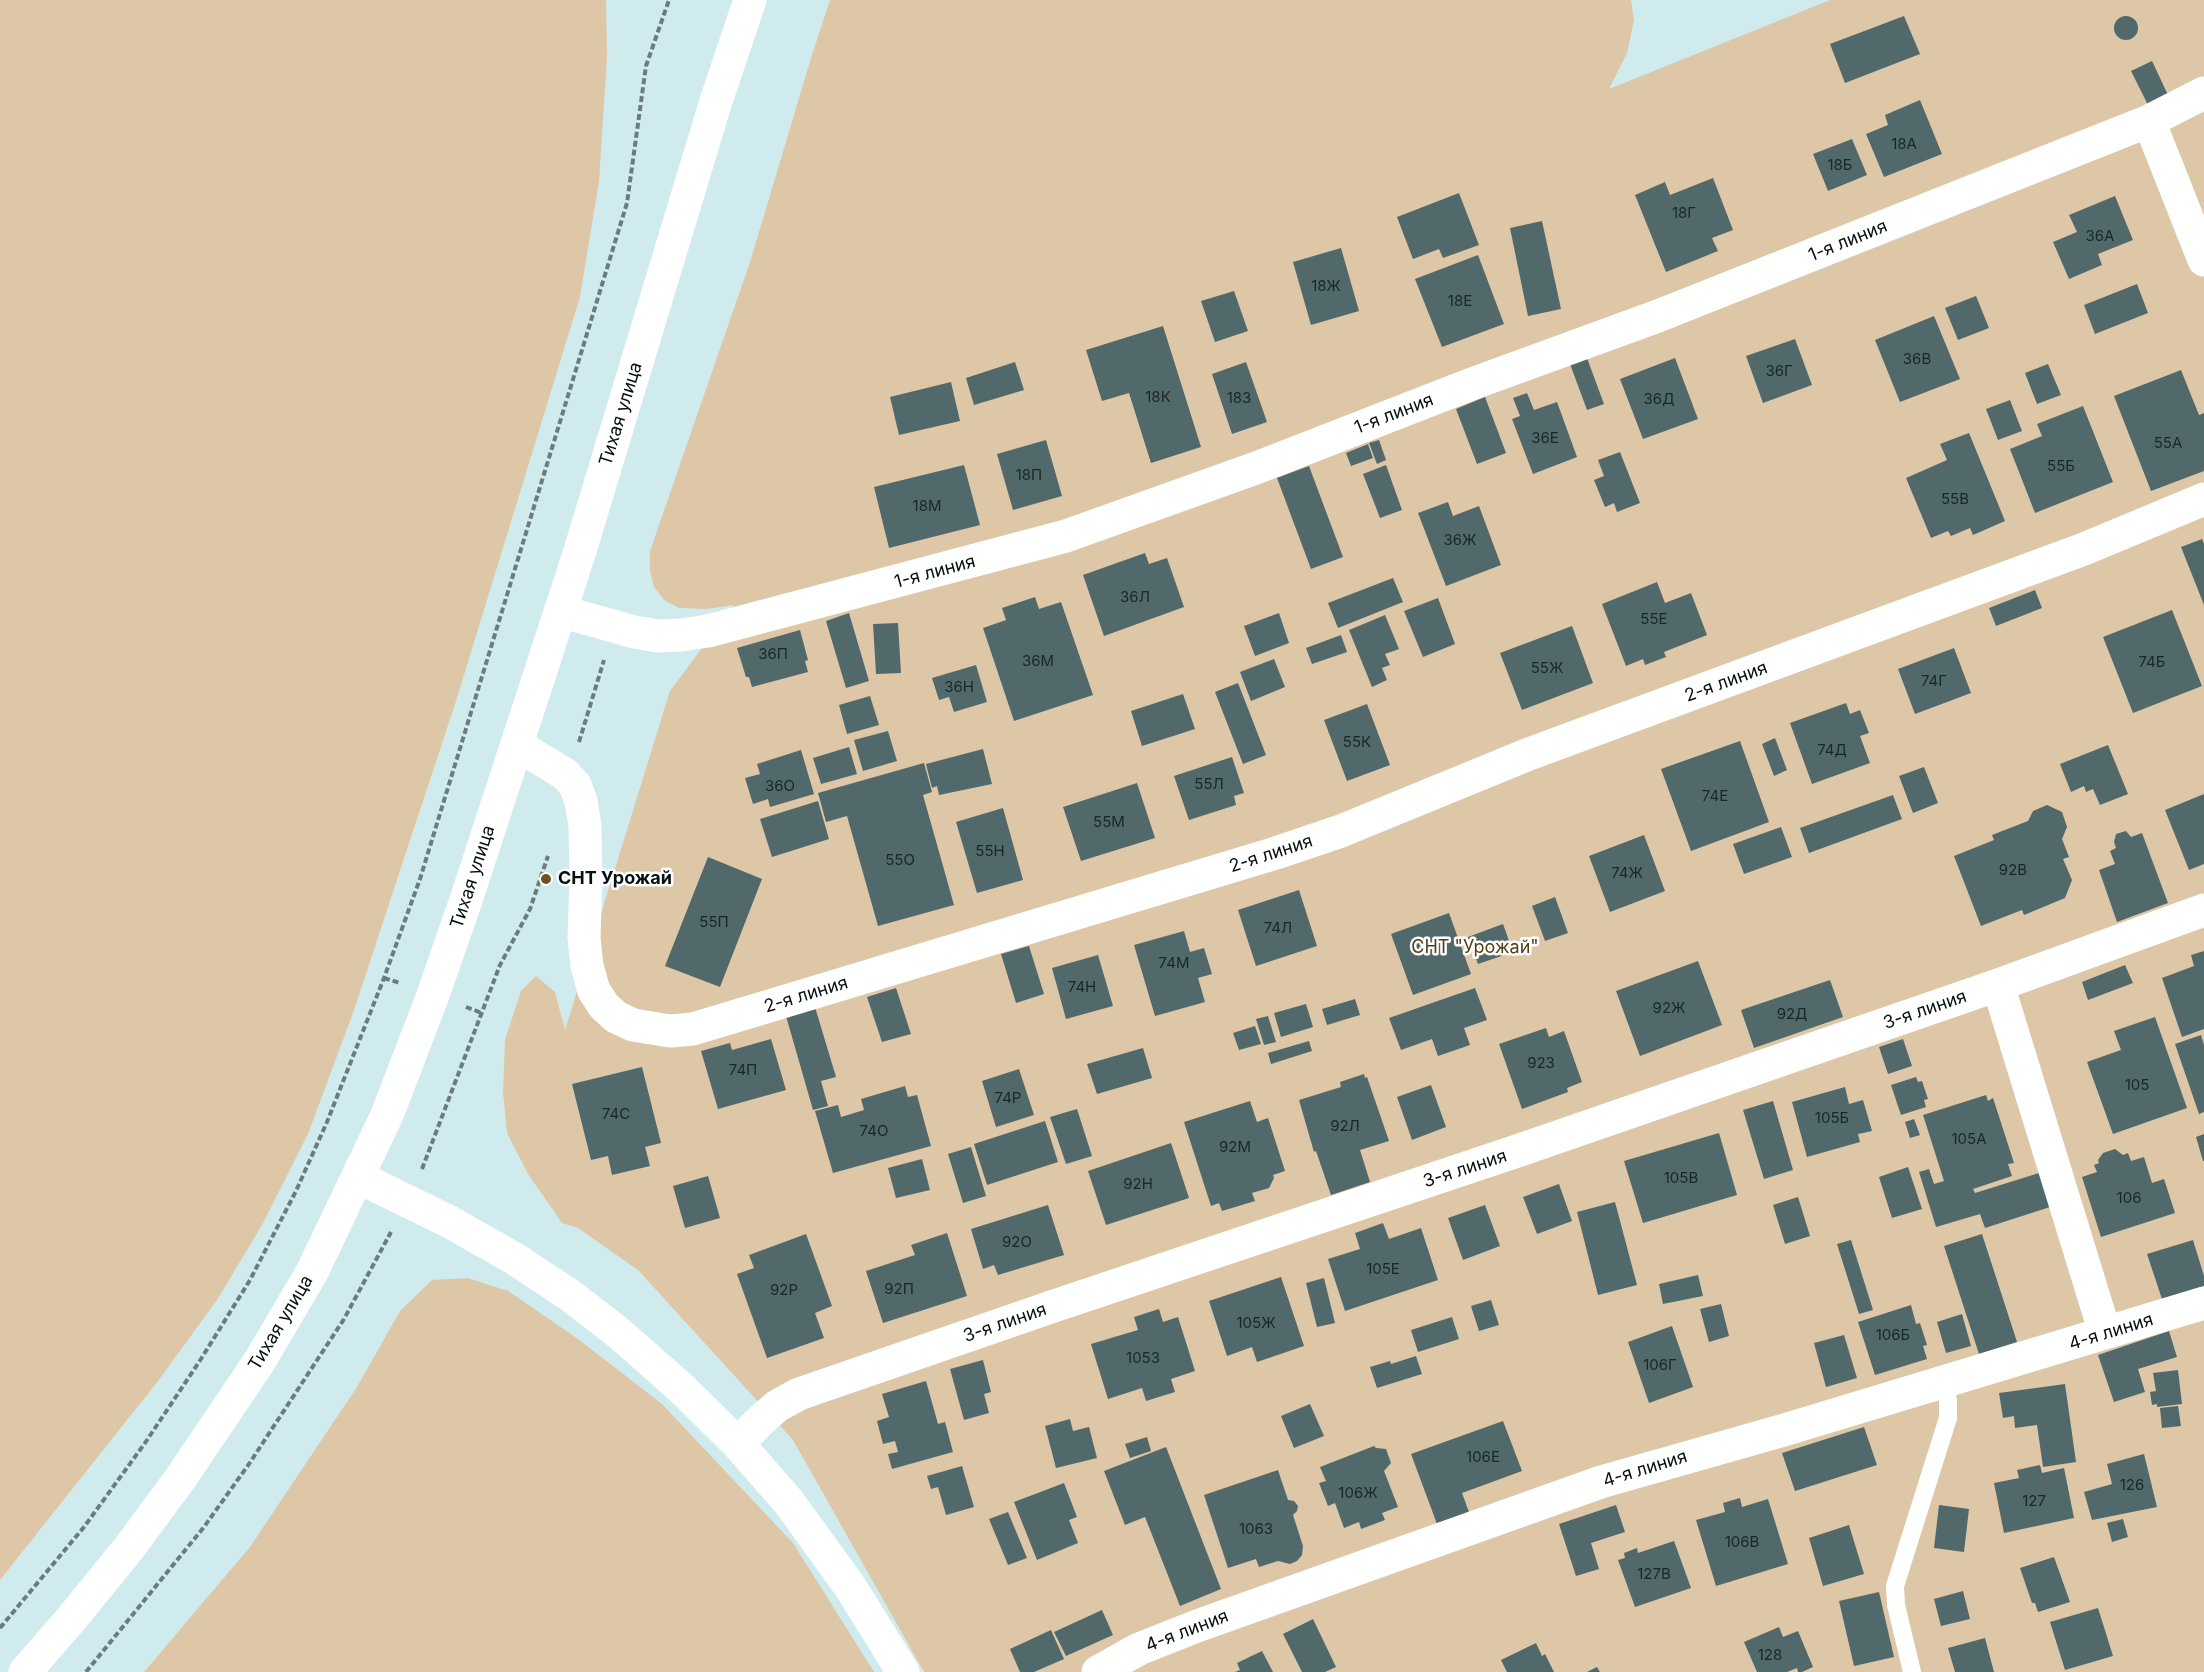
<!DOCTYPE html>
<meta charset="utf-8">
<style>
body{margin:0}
canvas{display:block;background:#d0ebee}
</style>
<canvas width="2204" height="1672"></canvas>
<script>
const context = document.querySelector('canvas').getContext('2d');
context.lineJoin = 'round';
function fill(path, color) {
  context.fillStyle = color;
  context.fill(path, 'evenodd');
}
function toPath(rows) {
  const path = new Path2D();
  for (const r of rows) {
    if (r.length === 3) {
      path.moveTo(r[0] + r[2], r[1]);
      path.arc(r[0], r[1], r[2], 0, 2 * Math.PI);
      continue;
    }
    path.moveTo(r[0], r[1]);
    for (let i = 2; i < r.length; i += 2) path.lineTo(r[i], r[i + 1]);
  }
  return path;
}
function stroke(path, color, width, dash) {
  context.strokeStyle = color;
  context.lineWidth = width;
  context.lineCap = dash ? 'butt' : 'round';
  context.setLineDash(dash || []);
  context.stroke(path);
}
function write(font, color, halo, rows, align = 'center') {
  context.font = font + ' Inter,sans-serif';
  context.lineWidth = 5;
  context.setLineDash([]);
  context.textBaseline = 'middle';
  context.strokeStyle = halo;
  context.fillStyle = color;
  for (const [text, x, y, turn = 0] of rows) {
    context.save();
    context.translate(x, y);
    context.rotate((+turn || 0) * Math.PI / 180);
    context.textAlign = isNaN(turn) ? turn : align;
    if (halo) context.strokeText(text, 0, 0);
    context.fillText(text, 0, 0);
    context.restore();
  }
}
fill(toPath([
 [0,0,606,0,607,57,599,181,580,297,456,701,353,1013,308,1134,262,1225,217,1300,158,1381,0,1580],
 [830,0,1631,0,1634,20,1627,53,1609,89,1830,0,2204,0,2204,1672,924,1672,793,1440,638,1270,578,1228,562,1223,528,1174,507,1133,503,1092,505,1040,521,991,536,976,555,992,565,1030,670,691,734,605,707,609,679,608,664,600,654,587,650,571,650,551,750,262,811,58],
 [468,1278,508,1291,578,1339,662,1404,793,1543,874,1672,144,1672,250,1547,357,1387,400,1311,432,1280]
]), '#ddc7a7');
fill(toPath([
 [2126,28,12],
 [1904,16,1920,54,1845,83,1830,44],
 [2152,61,2168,95,2148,105,2131,71],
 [1920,100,1942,154,1884,177,1866,134,1888,125,1885,115],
 [1852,139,1867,175,1828,191,1813,154],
 [1713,178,1733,230,1712,238,1718,251,1666,272,1635,195,1665,182,1670,195],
 [1459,193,1479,245,1443,258,1439,249,1413,259,1397,217],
 [2115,196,2133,240,2098,254,2102,265,2069,279,2053,242,2077,232,2069,215],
 [1542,221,1561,309,1528,316,1510,228],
 [1341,248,1359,311,1311,325,1293,262],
 [1478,255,1504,324,1442,347,1415,279],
 [2137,284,2148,313,2095,334,2084,305],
 [1234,291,1248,331,1215,342,1201,301],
 [1976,296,1989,328,1958,340,1945,308],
 [1934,316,1960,379,1900,402,1875,340],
 [1163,326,1201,447,1151,463,1129,393,1102,401,1086,350],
 [1795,339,1812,385,1763,403,1746,356],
 [1587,358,1604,404,1587,410,1570,364],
 [1675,358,1698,419,1643,439,1620,379],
 [1015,362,1024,390,974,405,966,378],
 [1246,362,1267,422,1232,434,1212,374],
 [2048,364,2061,395,2037,404,2025,373],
 [2181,370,2199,415,2204,413,2204,471,2151,491,2114,396],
 [951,382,960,421,899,435,890,397],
 [1527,393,1534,410,1557,402,1577,457,1533,474,1512,419,1520,416,1513,398],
 [1485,397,1506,453,1477,464,1456,409],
 [2010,400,2022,431,1998,440,1986,409],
 [2083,406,2113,482,2035,513,2010,449,2042,436,2037,424],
 [1969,433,2005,521,1973,535,1970,528,1951,536,1948,531,1931,538,1906,478,1947,460,1940,444],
 [1046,440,1062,496,1013,510,997,454],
 [1379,440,1386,460,1377,464,1369,443],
 [1368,444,1373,458,1351,466,1346,453],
 [1620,452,1640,503,1617,512,1614,503,1605,507,1594,480,1604,476,1598,460],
 [964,465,980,525,889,548,874,487],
 [1386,465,1402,510,1380,518,1363,474],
 [1309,466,1343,557,1311,569,1277,478],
 [1448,502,1453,516,1479,506,1501,565,1446,586,1418,513],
 [2202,539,2204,544,2204,605,2181,547],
 [1145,553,1149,564,1167,558,1184,607,1104,636,1083,575],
 [1393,578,1403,602,1338,628,1328,603],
 [1657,582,1665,603,1691,593,1707,635,1664,652,1666,657,1645,665,1643,659,1626,666,1602,604],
 [2035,590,2042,608,1996,626,1989,608],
 [1035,597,1039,609,1061,602,1093,695,1014,721,983,628,1006,620,1002,608],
 [1438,598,1455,644,1423,657,1404,611],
 [2172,610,2202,686,2133,713,2103,637],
 [849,613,869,681,846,688,826,621],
 [1279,613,1289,643,1255,656,1244,626],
 [1385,615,1399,649,1385,654,1390,665,1382,668,1387,680,1372,687,1349,630],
 [898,623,901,673,876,674,873,624],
 [1572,626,1593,683,1522,710,1500,653],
 [800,630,808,660,805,661,808,672,752,687,749,677,746,677,737,648],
 [1341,635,1347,652,1312,664,1306,648],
 [1954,648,1971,693,1915,714,1898,669],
 [1274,659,1285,687,1251,701,1240,672],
 [976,665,987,702,954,712,949,697,939,700,932,678],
 [1238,683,1266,755,1243,764,1215,692],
 [1183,694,1195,729,1142,746,1131,711],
 [870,696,879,725,847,734,839,705],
 [1846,703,1850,714,1860,710,1869,733,1860,736,1870,763,1812,784,1790,723],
 [1367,704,1390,765,1347,781,1324,720],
 [888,731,897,761,863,771,854,740],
 [1775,738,1787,770,1774,776,1762,744],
 [1740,741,1769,822,1691,851,1661,769],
 [2108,745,2128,794,2100,805,2093,789,2086,792,2084,786,2071,792,2060,764],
 [849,747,857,774,821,784,813,758],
 [983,749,992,784,939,795,937,786,932,788,926,764],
 [801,750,814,794,770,807,768,799,753,804,745,778,760,774,757,764],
 [1232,757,1244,793,1234,796,1236,805,1189,820,1174,776],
 [924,763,932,792,923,795,954,905,878,926,847,816,826,822,818,793],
 [1924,767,1938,803,1913,813,1899,776],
 [1137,783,1155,838,1081,861,1063,807],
 [2204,794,2204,864,2189,870,2165,810],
 [1893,795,1902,819,1809,853,1800,828],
 [818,801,829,839,772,857,760,819],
 [2047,805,2062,812,2067,827,2062,839,2069,857,2063,859,2072,880,2065,898,2024,915,2022,910,1981,926,1954,856,1994,840,1992,835,2028,821,2033,811],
 [1003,808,1023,880,977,893,956,822],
 [1781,827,1792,857,1744,874,1733,844],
 [2126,831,2131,837,2142,833,2168,903,2117,922,2099,870,2115,864,2110,851,2116,848,2114,842,2116,834],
 [1644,835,1665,891,1610,912,1589,856],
 [708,857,762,879,720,987,665,966],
 [1299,890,1317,946,1256,966,1238,910],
 [1555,897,1568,933,1545,941,1532,906],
 [1449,913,1471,974,1413,995,1391,934],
 [1503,924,1513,952,1478,964,1468,937],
 [1184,931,1190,952,1204,948,1212,974,1198,978,1205,1002,1155,1016,1134,945],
 [1029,946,1044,994,1016,1003,1001,954],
 [2204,951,2204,1029,2182,1037,2162,978,2194,966,2191,955],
 [1098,955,1113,1006,1066,1019,1052,968],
 [1698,961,1722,1025,1640,1056,1616,991],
 [2125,965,2133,983,2088,1000,2082,982],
 [1830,980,1843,1017,1754,1048,1741,1010],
 [896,988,911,1034,882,1042,867,997],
 [1475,988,1487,1020,1464,1028,1470,1045,1438,1056,1432,1039,1401,1050,1389,1018],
 [1355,999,1360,1015,1327,1025,1322,1009],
 [1306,1004,1313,1027,1281,1037,1274,1013],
 [815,1007,836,1077,821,1081,828,1106,813,1110,786,1016],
 [1268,1016,1276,1042,1264,1045,1256,1019],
 [2155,1017,2187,1108,2113,1134,2087,1062,2121,1050,2114,1031],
 [1255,1026,1261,1044,1239,1050,1233,1033],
 [1546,1028,1549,1037,1564,1031,1582,1082,1567,1088,1568,1092,1522,1109,1499,1044],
 [2201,1035,2204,1045,2204,1112,2199,1114,2175,1044],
 [771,1039,786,1090,718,1109,701,1051,730,1043,732,1050],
 [1903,1039,1912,1066,1888,1074,1879,1047],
 [1309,1041,1312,1051,1271,1064,1268,1053],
 [1143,1048,1152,1078,1097,1094,1087,1064],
 [642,1067,661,1143,645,1147,650,1166,612,1175,608,1156,591,1160,572,1084],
 [1019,1069,1034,1115,996,1127,982,1081],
 [1364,1074,1365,1078,1367,1077,1389,1141,1360,1150,1370,1182,1331,1195,1316,1151,1314,1152,1299,1100,1341,1087,1340,1082],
 [1916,1077,1918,1082,1922,1081,1928,1099,1924,1100,1926,1107,1901,1115,1891,1085],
 [1431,1085,1446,1127,1412,1140,1397,1097],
 [905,1086,908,1097,917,1095,931,1146,833,1173,815,1111,838,1105,841,1117,864,1110,861,1099],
 [1845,1087,1849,1104,1863,1100,1872,1131,1858,1134,1860,1142,1807,1157,1792,1102],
 [1986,1095,1988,1101,1993,1098,2014,1163,2008,1164,2012,1176,1973,1189,1975,1193,2039,1173,2050,1207,1985,1228,1980,1214,1936,1227,1919,1172,1929,1169,1934,1184,1944,1181,1923,1115],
 [1250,1101,1257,1122,1268,1118,1285,1171,1273,1175,1274,1178,1269,1188,1252,1193,1255,1201,1222,1211,1219,1203,1211,1206,1184,1122],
 [1773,1101,1793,1170,1764,1179,1743,1110],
 [1077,1109,1092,1156,1066,1164,1050,1117],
 [1914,1119,1920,1135,1910,1138,1905,1122],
 [1045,1121,1058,1162,987,1185,974,1144],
 [1719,1133,1737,1195,1643,1223,1624,1161],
 [2204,1134,2204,1161,2203,1161,2196,1137],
 [1171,1143,1189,1198,1106,1225,1088,1171],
 [971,1147,986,1196,963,1203,948,1154],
 [2115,1149,2123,1155,2128,1153,2131,1161,2144,1157,2152,1183,2164,1179,2175,1213,2101,1237,2082,1177,2097,1172,2094,1165,2099,1163,2098,1160,2103,1153],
 [922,1159,930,1190,896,1198,888,1168],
 [1908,1167,1922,1209,1892,1218,1879,1177],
 [708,1176,720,1218,685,1228,673,1186],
 [1559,1184,1572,1221,1537,1234,1523,1197],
 [1798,1197,1810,1236,1785,1244,1773,1205],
 [1615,1202,1637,1285,1598,1295,1577,1212],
 [1048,1205,1064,1255,998,1275,994,1265,983,1269,971,1229],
 [1485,1205,1500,1246,1463,1260,1448,1218],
 [1383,1223,1389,1239,1421,1228,1438,1280,1345,1311,1328,1259,1360,1249,1355,1233],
 [947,1233,967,1296,883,1323,866,1271,915,1255,911,1245],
 [806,1234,832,1306,815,1313,824,1338,767,1358,737,1274,754,1268,749,1255],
 [1982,1234,2017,1342,1979,1354,1944,1246],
 [1851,1240,1873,1310,1859,1314,1837,1244],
 [2193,1240,2204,1276,2204,1286,2162,1299,2147,1254],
 [1698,1275,1703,1296,1663,1304,1659,1284],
 [1281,1277,1304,1346,1257,1362,1252,1347,1227,1356,1209,1301],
 [1324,1278,1335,1323,1317,1327,1306,1283],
 [1491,1300,1499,1325,1479,1331,1471,1306],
 [1721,1304,1729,1336,1709,1342,1700,1309],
 [1911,1305,1916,1324,1920,1323,1927,1345,1923,1346,1927,1359,1875,1375,1858,1322],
 [1159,1309,1163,1322,1178,1317,1195,1371,1171,1379,1175,1392,1146,1401,1142,1388,1108,1399,1091,1344,1138,1330,1134,1317],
 [1962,1314,1971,1346,1946,1353,1937,1322],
 [1452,1317,1459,1339,1418,1352,1411,1330],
 [1672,1326,1693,1387,1649,1403,1628,1342],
 [2169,1331,2177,1357,2138,1369,2145,1392,2114,1402,2098,1355],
 [1844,1335,1857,1378,1826,1387,1814,1343],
 [1416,1356,1422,1374,1377,1388,1370,1367,1390,1361,1391,1364],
 [983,1360,991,1392,984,1394,989,1413,964,1420,950,1369],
 [2178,1370,2182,1404,2157,1407,2157,1404,2152,1405,2150,1392,2156,1391,2153,1373],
 [926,1381,938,1424,945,1422,953,1452,892,1469,888,1454,898,1452,895,1441,883,1444,877,1421,889,1417,882,1394],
 [2065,1384,2076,1462,2043,1467,2037,1425,2015,1428,2014,1416,2003,1418,1999,1393],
 [1310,1404,1324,1436,1294,1448,1281,1416],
 [2178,1406,2181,1426,2162,1428,2160,1408],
 [1070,1419,1073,1431,1089,1427,1097,1458,1056,1468,1045,1426],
 [1503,1421,1522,1471,1462,1493,1469,1512,1437,1524,1411,1454],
 [1864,1427,1877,1465,1795,1491,1782,1453],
 [1147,1437,1151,1451,1130,1458,1125,1444],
 [1374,1446,1376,1448,1386,1449,1391,1463,1384,1471,1398,1507,1382,1513,1385,1520,1361,1529,1359,1522,1344,1528,1335,1503,1328,1506,1319,1483,1326,1481,1320,1467],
 [1166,1447,1221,1589,1180,1606,1145,1517,1125,1525,1104,1471],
 [2144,1454,2157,1507,2092,1520,2084,1492,2112,1484,2107,1464],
 [2040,1465,2042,1473,2064,1468,2074,1518,2004,1533,1994,1483,2019,1478,2017,1470],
 [962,1466,974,1507,946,1515,938,1487,931,1489,927,1476],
 [1278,1470,1288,1500,1294,1501,1298,1506,1297,1511,1293,1515,1303,1546,1302,1555,1297,1561,1290,1564,1278,1561,1259,1567,1256,1559,1228,1568,1204,1495],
 [1064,1483,1077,1517,1069,1520,1078,1543,1037,1560,1014,1502],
 [1740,1498,1742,1507,1768,1499,1788,1564,1716,1586,1696,1520,1725,1512,1723,1503],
 [1616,1505,1625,1532,1591,1543,1599,1569,1576,1576,1559,1524],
 [1939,1505,1969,1509,1964,1552,1934,1548],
 [1008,1512,1027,1558,1008,1565,989,1519],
 [2123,1519,2128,1537,2112,1542,2107,1523],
 [1849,1525,1864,1574,1823,1586,1809,1538],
 [1674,1541,1691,1588,1635,1607,1618,1560,1625,1558,1624,1553,1637,1548,1638,1553],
 [2054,1557,2070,1602,2038,1612,2035,1603,2032,1603,2020,1568],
 [1963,1591,1970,1619,1941,1626,1934,1599],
 [1879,1592,1894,1657,1854,1666,1839,1601],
 [2098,1608,2113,1656,2065,1670,2050,1622],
 [1102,1610,1113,1635,1066,1656,1054,1632],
 [1313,1619,1336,1667,1325,1672,1302,1672,1283,1634],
 [1779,1627,1783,1637,1798,1631,1813,1667,1802,1672,1798,1672,1797,1668,1787,1672,1757,1672,1744,1642],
 [1051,1630,1064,1659,1034,1672,1020,1672,1010,1649],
 [1985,1638,1994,1672,1955,1672,1948,1648],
 [1536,1643,1542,1656,1545,1654,1554,1672,1507,1672,1501,1660],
 [1262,1651,1273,1672,1235,1672,1240,1670,1237,1663],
 [1597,1667,1600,1672,1587,1672]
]), '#51696b');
stroke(toPath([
 [579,742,604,660],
 [384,978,400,983],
 [466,1007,482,1013],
 [422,1169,500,965,530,909,548,856],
 [0,1628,84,1527,145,1443,201,1359,250,1280,296,1191,327,1122,384,978,420,879,627,203,646,66,669,0],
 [86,1672,204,1527,249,1464,344,1319,391,1232]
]), '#6a7c7e', 4, [6, 3]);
stroke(toPath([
 [1912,1672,1896,1605,1895,1586,1948,1418,1948,1401,1945,1383]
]), '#fff', 18);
stroke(toPath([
 [2149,121,2204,260],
 [560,611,634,632,658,636,681,635,708,631,1066,536,1256,468,1469,385,1658,316,2149,121,2204,93],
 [517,745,565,774,575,785,581,801,585,826,586,879,584,938,587,966,594,991,604,1006,616,1017,633,1025,670,1031,693,1029,1276,853,1341,831,1529,754,2084,549,2204,499],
 [1998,985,2105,1333],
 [358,1177,450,1222,515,1259,571,1296,620,1334,681,1388,738,1444,788,1501,851,1588,903,1672],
 [738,1444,758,1423,777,1406,799,1394,1054,1306,1520,1150,1998,985,2204,910],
 [1098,1672,1139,1649,1197,1626,1601,1482,1784,1430,2204,1303]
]), '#fff', 33);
stroke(toPath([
 [25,1672,72,1618,129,1548,180,1479,259,1362,312,1272,387,1115,433,995,466,900,579,554,716,101,750,0]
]), '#fff', 33);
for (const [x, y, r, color] of [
 [546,879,6,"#6e5225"]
]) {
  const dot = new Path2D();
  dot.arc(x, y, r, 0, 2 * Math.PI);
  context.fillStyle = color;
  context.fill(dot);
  stroke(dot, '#fff', 2);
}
write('15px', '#1a2728', null, [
 ["18А",1904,144],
 ["18Б",1840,165],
 ["18Г",1684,213],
 ["36А",2100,236],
 ["18Ж",1326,286],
 ["18Е",1460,301],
 ["36В",1917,359],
 ["36Г",1779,371],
 ["18К",1158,397],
 ["18З",1239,398],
 ["36Д",1659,399],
 ["36Е",1545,438],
 ["55А",2168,443],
 ["55Б",2061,466],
 ["18П",1029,475],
 ["55В",1955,499],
 ["18М",927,506],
 ["36Ж",1460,540],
 ["36Л",1135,597],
 ["55Е",1654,619],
 ["36П",773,654],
 ["36М",1038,661],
 ["74Б",2152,662],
 ["55Ж",1547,668],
 ["74Г",1934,681],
 ["36Н",959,687],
 ["55К",1357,742],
 ["74Д",1832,750],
 ["55Л",1209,784],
 ["36О",780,786],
 ["74Е",1715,796],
 ["55М",1109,822],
 ["55Н",990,851],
 ["55О",900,860],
 ["92В",2013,870],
 ["74Ж",1627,873],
 ["55П",714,922],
 ["74Л",1278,928],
 ["74М",1174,963],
 ["74Н",1082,987],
 ["92Ж",1669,1008],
 ["92Д",1792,1014],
 ["92З",1541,1063],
 ["74П",743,1070],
 ["105",2137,1085],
 ["74Р",1008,1098],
 ["74С",616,1114],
 ["105Б",1832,1118],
 ["92Л",1345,1126],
 ["74О",874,1131],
 ["105А",1969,1139],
 ["92М",1235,1147],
 ["105В",1681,1178],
 ["92Н",1138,1184],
 ["106",2129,1198],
 ["92О",1017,1242],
 ["105Е",1383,1269],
 ["92П",899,1289],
 ["92Р",784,1290],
 ["105Ж",1256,1323],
 ["106Б",1893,1335],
 ["105З",1143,1358],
 ["106Г",1660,1365],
 ["106Е",1483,1457],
 ["126",2132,1485],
 ["106Ж",1358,1493],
 ["127",2034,1501],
 ["106З",1256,1529],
 ["106В",1742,1542],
 ["127В",1654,1574],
 ["128",1770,1655]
]);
write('18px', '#071112', '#fff', [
 ["1-я линия",1848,241,-22],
 ["Тихая улица",621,414,-73],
 ["1-я линия",1394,414,-21],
 ["1-я линия",935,572,-15],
 ["2-я линия",1726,682,-20],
 ["2-я линия",1271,854,-18],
 ["Тихая улица",473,877,-72],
 ["2-я линия",806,995,-17],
 ["3-я линия",1925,1010,-19],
 ["3-я линия",1465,1169,-18],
 ["Тихая улица",281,1323,-59],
 ["3-я линия",1005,1323,-19],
 ["4-я линия",2111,1332,-17],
 ["4-я линия",1645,1469,-17],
 ["4-я линия",1187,1631,-21]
]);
write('bold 18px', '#071112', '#fff', [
 ["СНТ Урожай",558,879]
], 'left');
write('18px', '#553d13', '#fff', [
 ["СНТ \"Урожай\"",1475,948]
]);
</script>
